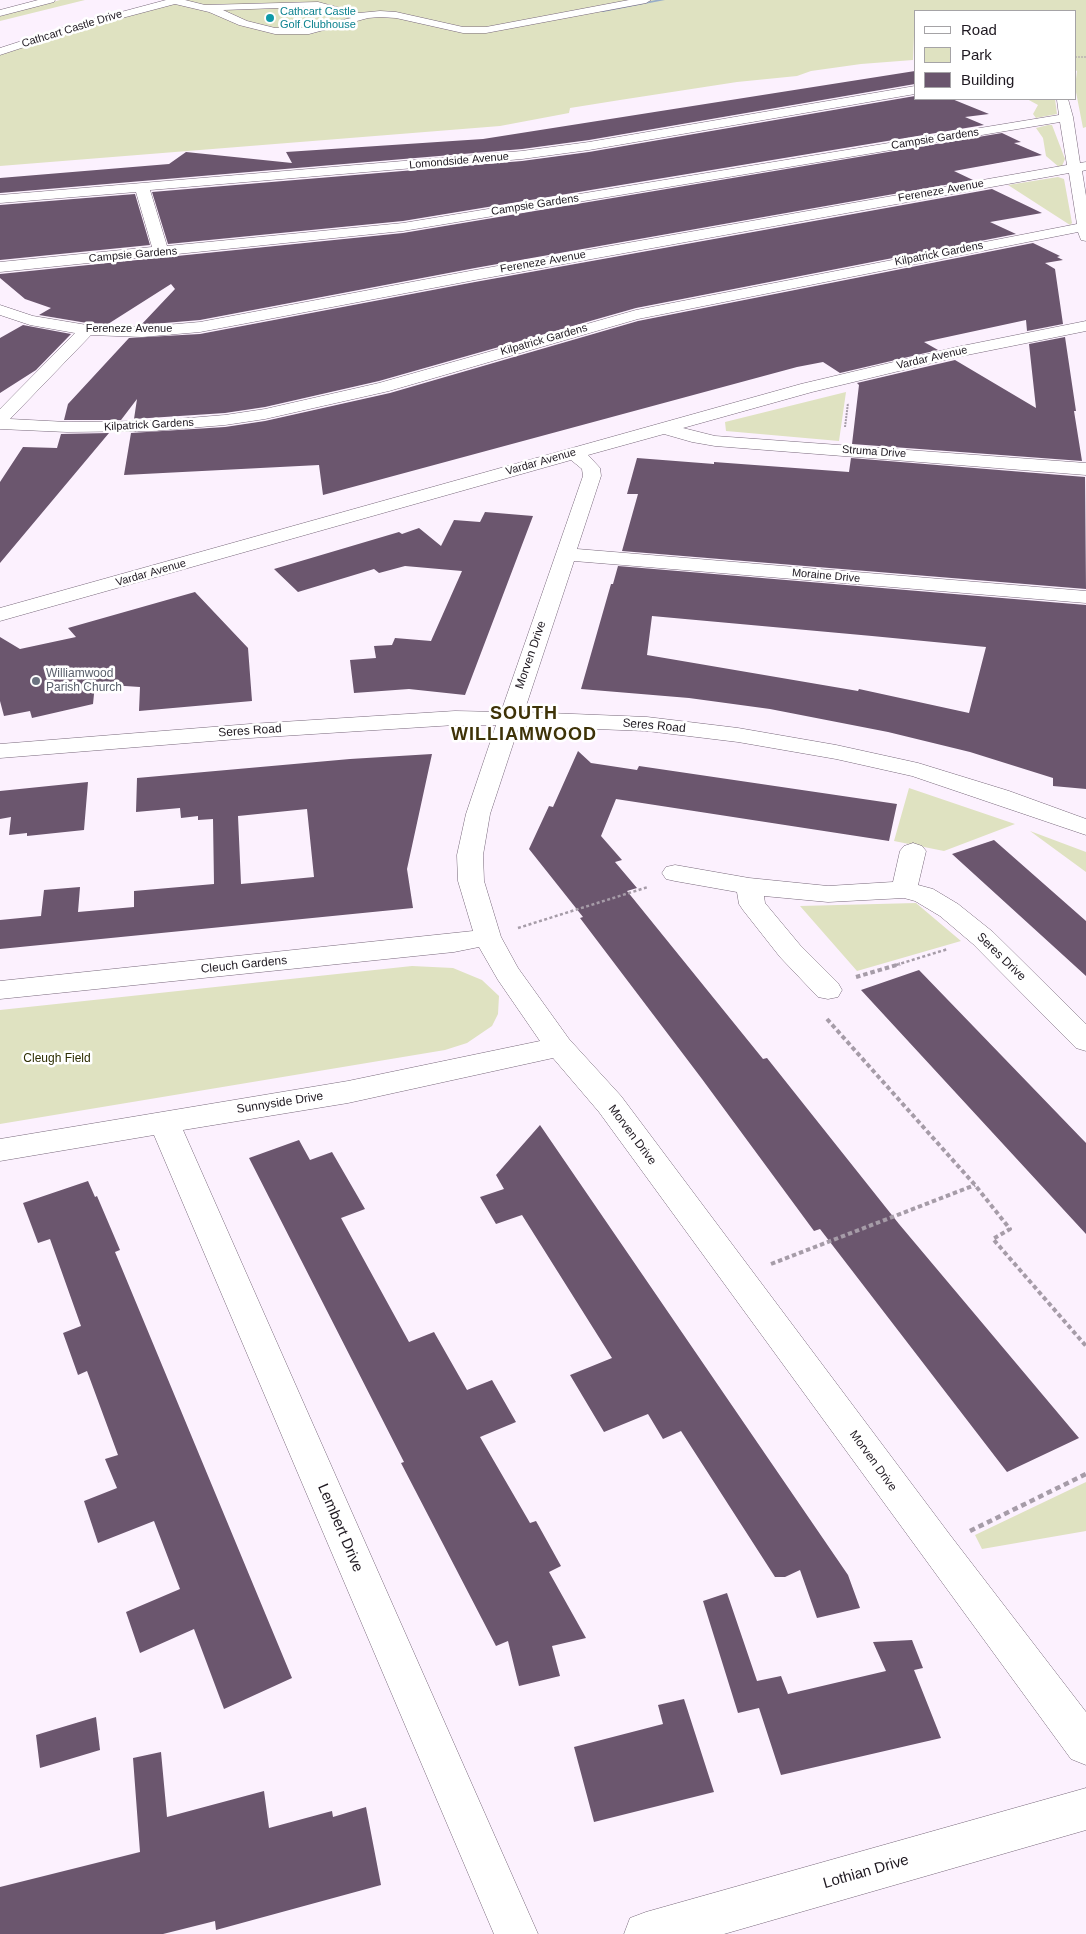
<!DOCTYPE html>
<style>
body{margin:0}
#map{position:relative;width:1086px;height:1934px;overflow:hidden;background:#fcf1fe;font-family:Helvetica,sans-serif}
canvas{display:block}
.legend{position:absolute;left:914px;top:10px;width:162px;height:90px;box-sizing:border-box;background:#fff;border:1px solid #a5a3a6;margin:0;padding:6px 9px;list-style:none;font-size:15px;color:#1f1921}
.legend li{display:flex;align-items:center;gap:10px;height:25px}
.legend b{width:25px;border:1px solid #a5a3a6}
</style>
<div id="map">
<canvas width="1086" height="1934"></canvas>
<ul class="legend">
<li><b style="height:6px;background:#fff"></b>Road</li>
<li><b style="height:14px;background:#dfe2c1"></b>Park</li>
<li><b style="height:14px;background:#6b566e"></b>Building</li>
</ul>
</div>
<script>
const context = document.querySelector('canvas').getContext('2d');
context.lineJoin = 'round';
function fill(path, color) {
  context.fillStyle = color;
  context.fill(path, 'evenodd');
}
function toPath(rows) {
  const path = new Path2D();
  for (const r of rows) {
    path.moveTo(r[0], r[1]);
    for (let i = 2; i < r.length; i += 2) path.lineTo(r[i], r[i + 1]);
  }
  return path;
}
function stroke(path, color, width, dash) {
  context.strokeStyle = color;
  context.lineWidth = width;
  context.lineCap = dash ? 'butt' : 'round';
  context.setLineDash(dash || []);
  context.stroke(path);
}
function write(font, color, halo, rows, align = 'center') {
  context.font = font + ' Helvetica,sans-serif';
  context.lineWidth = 5;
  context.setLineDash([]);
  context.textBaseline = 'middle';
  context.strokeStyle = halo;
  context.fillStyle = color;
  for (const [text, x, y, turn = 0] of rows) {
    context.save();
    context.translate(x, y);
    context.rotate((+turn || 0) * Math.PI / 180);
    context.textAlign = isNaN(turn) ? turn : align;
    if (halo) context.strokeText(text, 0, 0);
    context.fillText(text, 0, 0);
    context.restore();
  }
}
fill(toPath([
 [60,0,85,0,0,21,0,16],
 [172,0,1086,0,1086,127,1083,128,1075,87,1077,71,1075,70,1075,11,915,11,913,60,861,64,811,71,797,76,737,82,620,100,570,108,569,113,500,126,0,166,0,52],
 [1027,99,1055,99,1057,114,1036,118,1033,114,1038,105],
 [1048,125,1052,125,1065,159,1062,166,1059,167,1046,156,1043,138,1036,128],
 [1058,177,1064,179,1072,223,1070,225,1008,185],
 [846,392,839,441,726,431,725,422],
 [909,788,1015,824,944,851,894,841],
 [1030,831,1086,852,1086,872],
 [916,903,961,941,857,971,800,906],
 [412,966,453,968,482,980,499,996,498,1014,492,1026,467,1043,445,1050,0,1124,0,1010],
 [1086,1482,1086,1531,982,1549,975,1535]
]), '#dfe2c1');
fill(toPath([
 [656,0,665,0,603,12,601,11,656,0]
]), '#97adc8');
fill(toPath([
 [915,71,915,84,589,140,522,149,0,193,0,178,169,164,186,152,292,163,286,152,483,139],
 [915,96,915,99,952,99,989,114,965,117,984,125,403,221,168,244,152,192,522,161,589,152],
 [1002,133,1021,142,1014,143,1042,155,954,171,973,180,475,268,200,320,141,325,175,289,171,284,108,324,87,323,39,315,51,308,25,299,0,278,0,274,403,233],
 [992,189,1042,213,990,222,1016,234,636,308,379,381,265,407,225,413,134,419,137,399,121,420,64,420,68,404,129,338,200,334,475,282],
 [135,194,150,245,0,260,0,205],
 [1033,243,1060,256,1057,257,1063,260,1045,263,1055,269,1063,324,1027,331,1026,320,924,342,938,350,840,373,823,362,797,367,323,495,319,465,124,475,131,433,225,427,265,421,390,393,638,321],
 [23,325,71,334,36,370,0,393,0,338],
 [1065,337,1076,411,1074,411,1082,461,852,444,859,385,857,383,955,360,1036,408,1029,344],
 [109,433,0,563,0,482,23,447,57,448,61,434],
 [637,458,714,464,714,462,849,472,851,458,1085,477,1086,589,622,551,638,494,627,494],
 [485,512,533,516,465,695,409,689,354,693,350,660,376,658,374,646,392,645,395,638,431,641,462,571,405,566,379,573,374,569,298,592,274,569,399,532,402,534,419,528,441,546,454,520,480,522],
 [618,566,1086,605,1086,789,1053,786,1053,778,970,752,888,732,770,709,689,698,581,689,611,584,613,584],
 [652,616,872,636,986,647,969,713,859,689,858,691,647,655],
 [195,592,248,648,252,701,139,711,140,687,95,684,93,704,32,718,30,711,4,716,0,701,0,637,20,649,76,637,68,628],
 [578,751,591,763,637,770,639,766,897,804,889,841,616,799,601,836,622,860,615,862,637,888,627,891,763,1059,767,1058,899,1224,1079,1438,1007,1472,820,1229,814,1231,702,1079,580,918,583,917,529,849,549,806,553,807],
 [432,754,407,869,413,908,0,949,0,920,41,916,44,890,80,887,78,912,134,907,134,891,214,884,213,819,198,820,198,816,181,818,180,808,136,812,137,778,350,759],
 [307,809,314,877,241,884,238,816],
 [88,782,84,830,27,836,27,833,9,835,11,817,0,819,0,791],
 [994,840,1086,921,1086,976,952,854],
 [919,970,1086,1143,1086,1234,861,990],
 [540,1125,848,1575,860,1608,817,1618,800,1570,785,1577,775,1577,681,1431,663,1439,648,1414,604,1432,570,1375,612,1358,522,1215,496,1224,480,1197,504,1189,496,1175],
 [299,1140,310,1160,332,1152,365,1209,341,1218,409,1342,434,1332,467,1390,492,1380,516,1422,480,1437,530,1523,536,1521,561,1566,549,1572,586,1638,552,1646,560,1676,519,1686,508,1641,496,1646,401,1463,404,1462,249,1158],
 [88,1181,95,1197,97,1196,120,1250,115,1252,292,1678,224,1709,194,1629,140,1653,126,1612,180,1589,154,1521,98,1543,84,1501,117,1488,105,1459,118,1455,87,1371,78,1375,63,1333,81,1326,50,1239,38,1243,23,1203],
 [727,1593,757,1681,781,1676,788,1694,886,1671,873,1642,912,1640,923,1668,914,1670,941,1738,781,1775,759,1708,738,1713,703,1601],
 [684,1699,714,1792,594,1822,574,1747,663,1724,658,1705],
 [96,1717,100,1750,40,1768,36,1735],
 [161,1752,167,1817,264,1791,269,1828,332,1811,333,1817,366,1807,381,1885,216,1930,215,1921,163,1934,0,1934,0,1887,140,1852,133,1758]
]), '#6b566e');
const minor = toPath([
 [38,0,55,0,54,2,0,16,0,10,38,0],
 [166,0,185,0,205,5,318,2,359,13,380,11,396,12,463,27,486,27,629,0,651,0,646,3,486,33,463,33,396,18,380,17,368,18,309,34,275,34,239,25,209,12,175,4,73,31,0,55,0,48,65,27,166,0],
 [306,7,317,8,351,18,309,28,275,28,247,21,223,10,306,7],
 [915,86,915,94,589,150,522,159,150,190,167,246,403,223,1059,115,1057,100,1068,99,1073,117,1080,163,1086,162,1086,170,1082,171,1086,196,1086,241,1081,240,1078,232,638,319,389,391,265,419,225,425,152,431,67,432,0,429,0,409,75,333,30,325,0,315,0,305,33,316,87,325,142,327,200,322,475,270,1067,165,1060,122,403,231,0,272,0,262,152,247,136,192,0,203,0,195,522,151,589,142,915,86],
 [1069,173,1077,224,636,310,379,383,265,409,225,415,152,421,67,422,10,419,91,335,142,337,200,332,475,280,1069,173],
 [1086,321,1086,331,957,357,812,392,683,428,715,436,1086,463,1086,475,715,446,692,442,664,434,588,455,600,468,601,476,577,549,1086,591,1086,603,574,561,524,712,647,717,738,728,836,745,918,763,1009,791,1086,819,1086,835,912,776,836,759,738,742,647,731,519,726,490,814,483,855,484,881,501,937,518,968,569,1039,621,1096,950,1535,1086,1712,1086,1765,1071,1759,599,1112,553,1058,348,1103,183,1130,538,1934,494,1934,154,1135,0,1161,0,1139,348,1081,540,1041,498,980,479,947,454,952,0,999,0,981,473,931,458,881,457,855,466,814,496,725,455,725,250,738,0,758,0,744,250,724,455,711,501,712,583,476,582,469,571,460,0,621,0,608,801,384,957,347,1086,321],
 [913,843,922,846,926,851,918,885,933,889,958,904,993,932,1086,1024,1086,1051,1076,1048,973,944,940,916,915,901,904,898,828,902,764,896,765,903,800,945,838,983,842,990,838,997,828,999,818,997,780,957,743,910,739,904,737,892,675,881,666,879,662,873,666,867,675,865,749,878,828,886,893,882,900,851,904,846,913,843],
 [1086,1788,1086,1830,724,1934,624,1934,630,1918,646,1912,1086,1788]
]);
stroke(minor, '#78687b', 1);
stroke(toPath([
 [1075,57,1086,57]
]), '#a69ca8', 1, [2, 1]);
stroke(toPath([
 [845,427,848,403]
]), '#a69ca8', 2, [2, 1]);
stroke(toPath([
 [518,928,648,887],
 [896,965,948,949]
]), '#a69ca8', 2.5, [3, 2.5]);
stroke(toPath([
 [856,977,900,964],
 [827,1019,975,1185,1010,1229,993,1239,1086,1346],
 [771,1264,975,1185]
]), '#a69ca8', 4, [4.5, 3]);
stroke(toPath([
 [970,1531,1086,1474]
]), '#a69ca8', 4.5, [5.5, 4]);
fill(minor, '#fff');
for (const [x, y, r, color] of [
 [270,18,5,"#0f9aa8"],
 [36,681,5,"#6b7280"]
]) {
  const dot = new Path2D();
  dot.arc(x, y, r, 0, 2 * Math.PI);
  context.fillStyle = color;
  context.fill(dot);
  stroke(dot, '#fff', 2);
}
write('11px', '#0d838f', '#fff', [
 ["Cathcart Castle",280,12],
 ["Golf Clubhouse",280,25]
], 'left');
write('11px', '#1f1921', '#fff', [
 ["Cathcart Castle Drive",72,29,-17],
 ["Campsie Gardens",935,139,-9],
 ["Lomondside Avenue",459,161,-5],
 ["Fereneze Avenue",941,191,-10],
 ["Campsie Gardens",535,205,-9],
 ["Kilpatrick Gardens",939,254,-11],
 ["Campsie Gardens",133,255,-5],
 ["Fereneze Avenue",543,262,-10],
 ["Fereneze Avenue",129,329],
 ["Kilpatrick Gardens",544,340,-16],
 ["Vardar Avenue",932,358,-13],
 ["Kilpatrick Gardens",149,425,-3],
 ["Struma Drive",874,452,4],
 ["Vardar Avenue",541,462,-16],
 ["Vardar Avenue",151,573,-16],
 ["Moraine Drive",826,576,5]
]);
write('12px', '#1f1921', '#fff', [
 ["Morven Drive",531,655,-71],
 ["Seres Road",654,726,5],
 ["Seres Road",250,731,-4],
 ["Seres Drive",1001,957,44],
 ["Cleuch Gardens",244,965,-6],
 ["Sunnyside Drive",280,1103,-9],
 ["Morven Drive",632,1135,53],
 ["Morven Drive",873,1461,54]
]);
write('12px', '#5b616d', '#fff', [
 ["Williamwood",46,674],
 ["Parish Church",46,688]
], 'left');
write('12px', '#2e2f03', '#fff', [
 ["Cleugh Field",57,1059]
]);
write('15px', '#1f1921', '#fff', [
 ["Lembert Drive",340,1528,67],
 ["Lothian Drive",866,1872,-16]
]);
context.letterSpacing = '1px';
write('bold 18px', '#3e3207', '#fff', [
 ["SOUTH",524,714],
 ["WILLIAMWOOD",524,735]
]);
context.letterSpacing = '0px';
</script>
